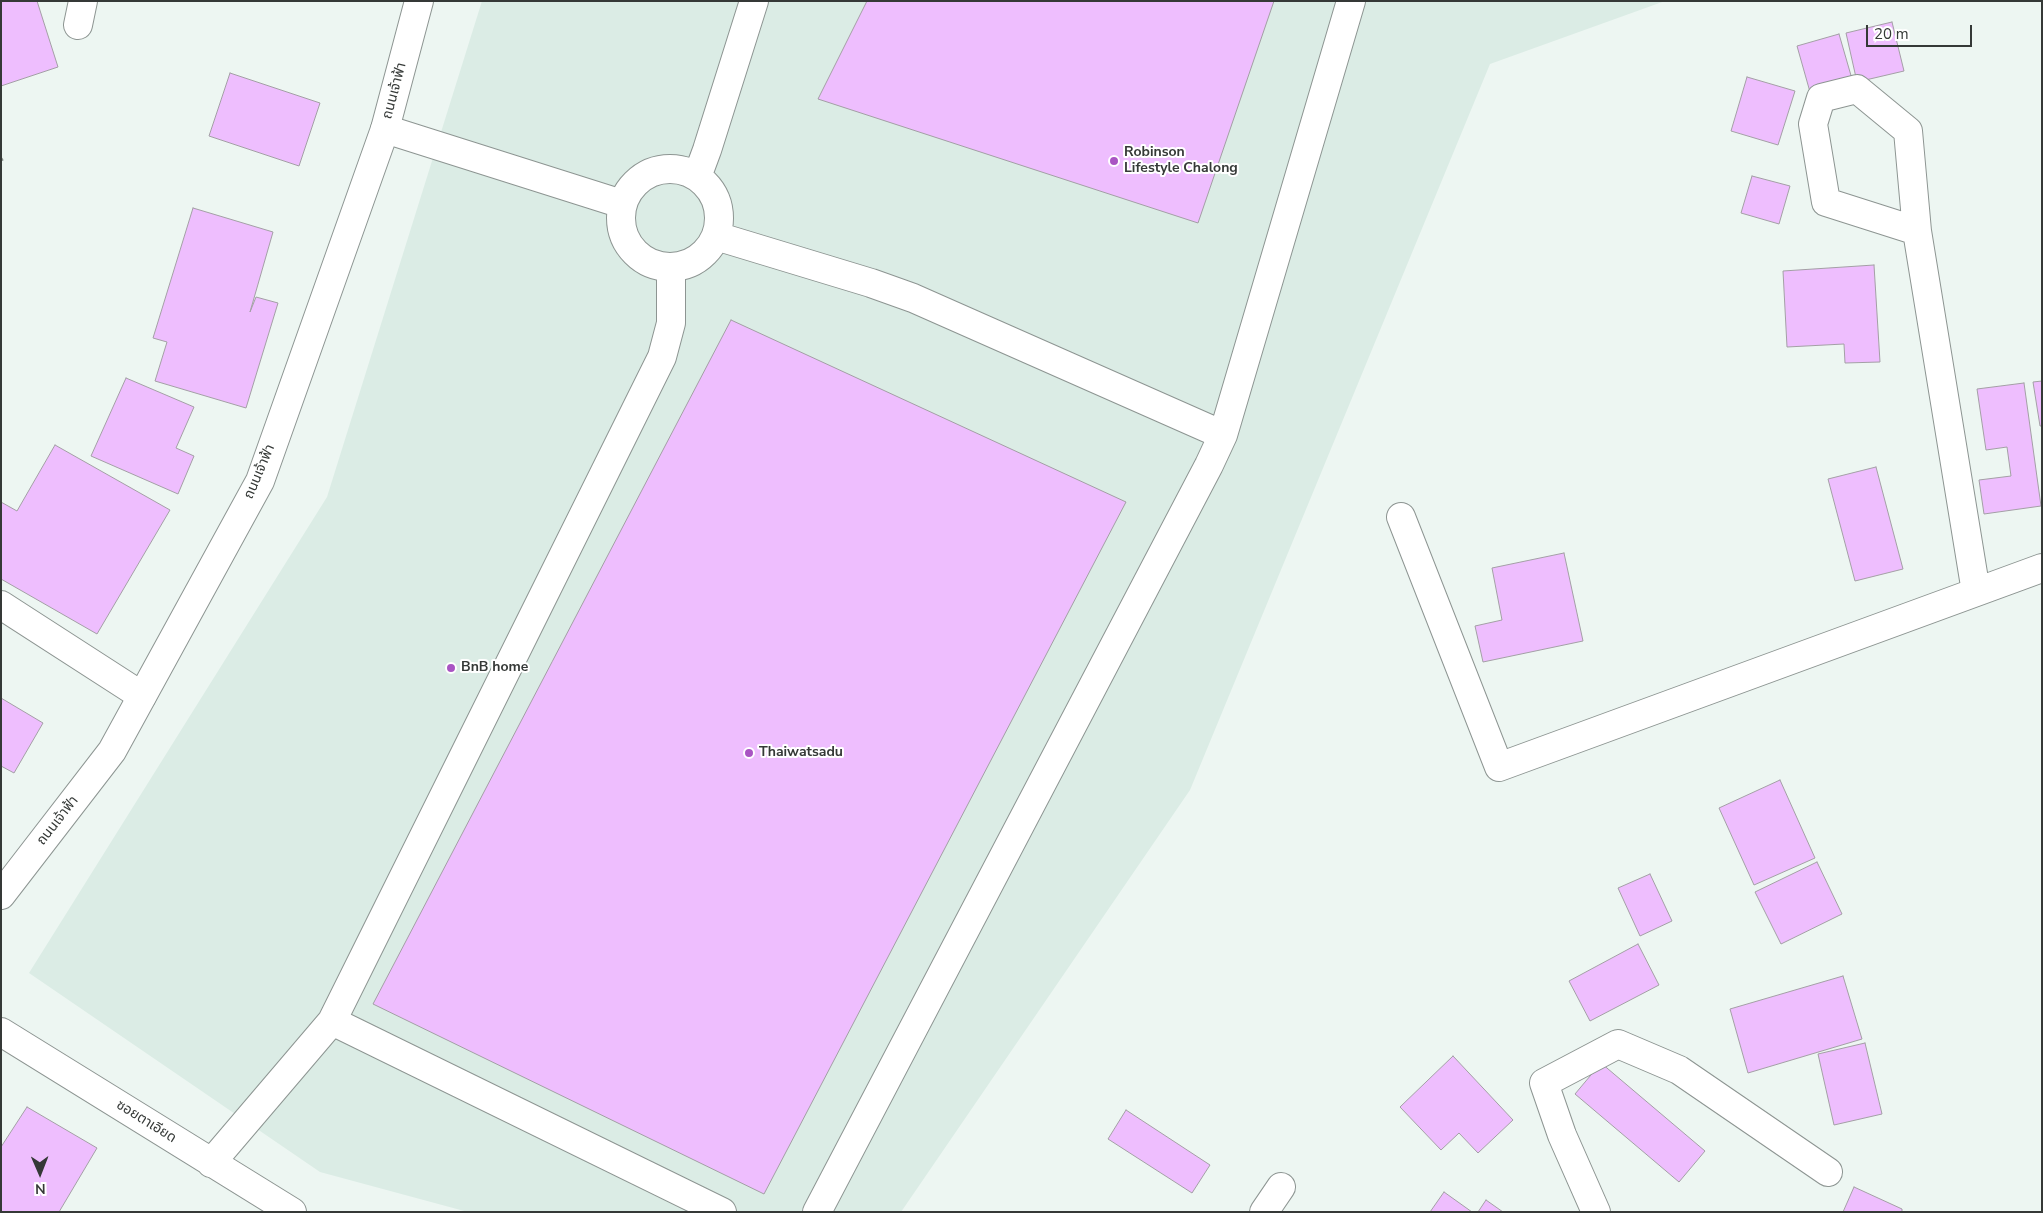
<!DOCTYPE html>
<meta charset="utf-8">
<style>
body{margin:0}
#map{position:relative;width:2043px;height:1213px;overflow:hidden;background:#edf6f2;font-family:"Nunito Sans",sans-serif}
canvas{display:block}
.frame{position:absolute;inset:0;border:2px solid #353937;pointer-events:none}
.north{position:absolute;left:15px;top:1148px;width:50px;height:50px;-webkit-text-stroke:4px #fff;paint-order:stroke;rotate:179deg;font-size:14px;font-weight:700;line-height:20px;text-align:center;color:#353937}
.north::after{content:'';display:block;margin:auto;width:18px;height:22px;background:#353937;clip-path:polygon(50% 0,100% 100%,50% 72%,0 100%)}
.scale{position:absolute;left:1866px;top:25px;width:106px;height:22px;box-sizing:border-box;border:2px solid #353937;border-top:0;padding-left:6px;font-size:15px;line-height:18px;white-space:nowrap;color:#353937;-webkit-text-stroke:4px #fff;paint-order:stroke}
</style>
<div id="map">
<canvas width="2043" height="1213"></canvas>
<div class="frame"></div>
<div class="north">N</div>
<div class="scale">20 m</div>
</div>
<script>
const context = document.querySelector('canvas').getContext('2d');
context.lineJoin = 'round';
function fill(path, color) {
  context.fillStyle = color;
  context.fill(path, 'evenodd');
}
function toPath(rows) {
  const path = new Path2D();
  for (const r of rows) {
    if (r.length === 3) {
      path.moveTo(r[0] + r[2], r[1]);
      path.arc(r[0], r[1], r[2], 0, 2 * Math.PI);
      continue;
    }
    path.moveTo(r[0], r[1]);
    for (let i = 2; i < r.length; i += 2) path.lineTo(r[i], r[i + 1]);
  }
  return path;
}
function stroke(path, color, width, dash) {
  context.strokeStyle = color;
  context.lineWidth = width;
  context.lineCap = dash ? 'butt' : 'round';
  context.setLineDash(dash || []);
  context.stroke(path);
}
function write(font, color, halo, rows, align = 'center') {
  context.font = font + ' "Nunito Sans","Noto Sans Thai",sans-serif';
  context.lineWidth = 4;
  context.setLineDash([]);
  context.textBaseline = 'middle';
  context.strokeStyle = halo;
  context.fillStyle = color;
  for (const [text, x, y, turn = 0] of rows) {
    context.save();
    context.translate(x, y);
    context.rotate((+turn || 0) * Math.PI / 180);
    context.textAlign = isNaN(turn) ? turn : align;
    if (halo) context.strokeText(text, 0, 0);
    context.fillText(text, 0, 0);
    context.restore();
  }
}
fill(toPath([
 [482,1,1665,1,1490,64,1190,790,901,1212,468,1212,320,1172,29,973,327,497]
]), '#dbece5');
const building = toPath([
 [1,1,37,1,58,67,1,86,1,1],
 [867,1,1274,1,1198,223,818,99,867,1],
 [1892,22,1904,71,1857,82,1846,33,1892,22],
 [1839,34,1852,79,1810,92,1797,46,1839,34],
 [230,73,320,103,299,166,209,136,230,73],
 [1747,77,1795,91,1778,145,1731,131,1747,77],
 [1752,176,1790,186,1779,224,1741,213,1752,176],
 [193,208,273,232,250,312,256,297,278,303,246,408,155,381,167,342,153,338,193,208],
 [1874,265,1880,362,1845,363,1844,344,1787,347,1783,271,1874,265],
 [731,320,1126,502,764,1194,373,1004,731,320],
 [126,378,194,407,176,448,194,456,178,494,91,456,126,378],
 [2042,381,2042,426,2040,426,2033,382,2042,381],
 [2024,383,2041,506,1984,514,1979,480,2011,476,2007,447,1986,450,1977,389,2024,383],
 [55,445,170,510,97,634,1,579,1,502,17,511,55,445],
 [1876,467,1903,569,1855,581,1828,479,1876,467],
 [1564,553,1583,641,1483,662,1475,626,1502,620,1492,568,1564,553],
 [1,698,43,723,14,773,1,766,1,698],
 [1780,780,1815,858,1754,885,1719,808,1780,780],
 [1817,862,1842,914,1781,944,1755,892,1817,862],
 [1650,874,1672,921,1640,936,1618,888,1650,874],
 [1638,944,1659,985,1590,1021,1569,981,1638,944],
 [1843,976,1862,1039,1748,1073,1730,1009,1843,976],
 [1865,1043,1882,1114,1834,1125,1818,1054,1865,1043],
 [1453,1056,1513,1120,1478,1153,1459,1133,1441,1150,1400,1107,1453,1056],
 [1601,1063,1705,1151,1679,1182,1575,1094,1601,1063],
 [27,1107,97,1148,59,1212,1,1212,1,1147,27,1107],
 [1126,1110,1210,1165,1192,1193,1108,1139,1126,1110],
 [1854,1187,1902,1209,1902,1212,1843,1212,1854,1187],
 [1444,1192,1472,1212,1430,1212,1444,1192],
 [1486,1200,1503,1212,1478,1212,1486,1200]
]);
fill(building, '#eebefe');
stroke(building, '#a39fa5', 1);
const minor = toPath([
 [78,25,83,1],
 [385,129,622,204],
 [670,218,49],
 [697,177,707,150,754,1],
 [1917,231,1908,131,1857,89,1821,98,1813,124,1826,202,1917,231,1976,592],
 [716,236,871,283,913,298,1223,435],
 [1401,517,1499,767,2042,568],
 [1,605,142,696],
 [332,1021,722,1212],
 [1,1032,292,1212],
 [211,1163,332,1021,662,357,671,323,671,268],
 [817,1212,1209,465,1223,435,1351,1],
 [1264,1212,1281,1187],
 [1596,1212,1562,1135,1544,1083,1618,1044,1679,1070,1828,1172]
]);
const major = toPath([
 [1,895,112,751,260,481,385,129,419,1]
]);
stroke(minor, '#8d9592', 30);
stroke(major, '#8d9592', 30);
stroke(toPath([
 [1,160,3,159]
]), '#888e8b', 3, [4, 4]);
stroke(minor, '#fff', 28);
stroke(major, '#fff', 28);
for (const [x, y, r, color] of [
 [1114,161,5,"#a954c3"],
 [451,668,5,"#a954c3"],
 [749,753,5,"#a954c3"]
]) {
  const dot = new Path2D();
  dot.arc(x, y, r, 0, 2 * Math.PI);
  context.fillStyle = color;
  context.fill(dot);
  stroke(dot, '#fff', 2);
}
write('14px', '#353937', '#fff', [
 ["ถนนเจ้าฟ้า",395,91,-75],
 ["ถนนเจ้าฟ้า",260,472,-67],
 ["ถนนเจ้าฟ้า",58,821,-52],
 ["ซอยตาเอียด",146,1122,32]
]);
write('bold 14px', '#353937', '#fff', [
 ["Robinson",1124,153],
 ["Lifestyle Chalong",1124,169],
 ["BnB home",461,668],
 ["Thaiwatsadu",759,753]
], 'left');
</script>
